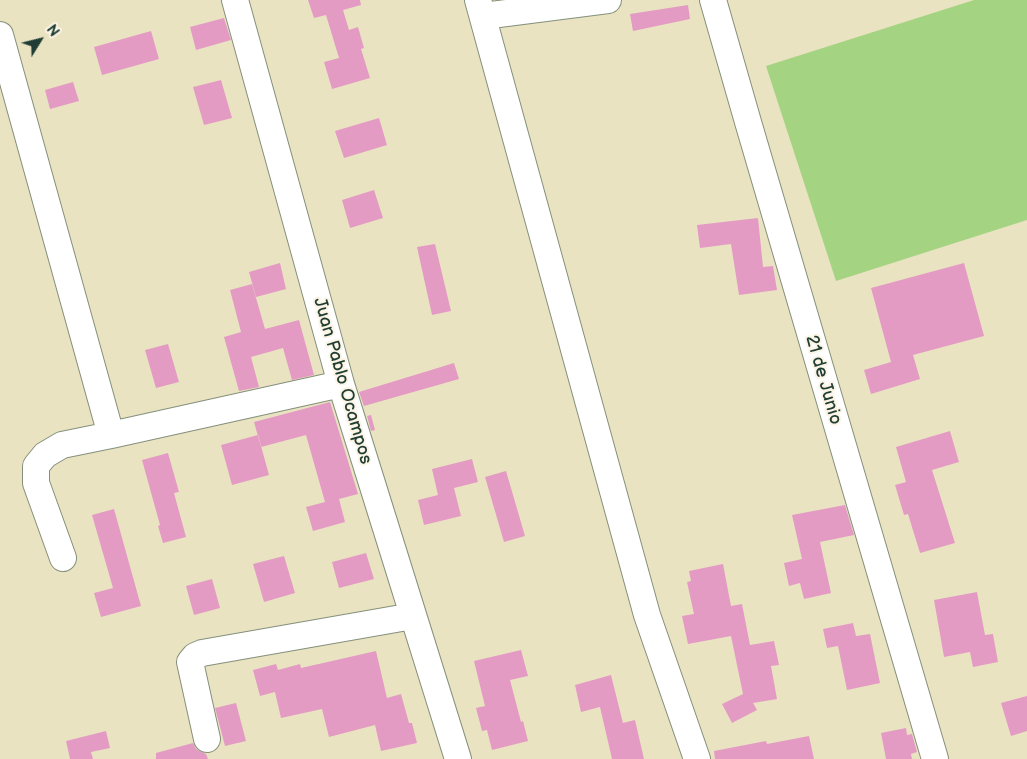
<!DOCTYPE html>
<style>
body{margin:0}
#map{position:relative;width:1027px;height:759px;overflow:hidden;background:#eae3c2;font-family:"Balsamiq Sans",sans-serif}
canvas{display:block}
.north{position:absolute;left:15px;top:15px;width:50px;height:50px;-webkit-text-stroke:4px #fcf5e5;paint-order:stroke;rotate:54deg;font-size:14px;font-weight:700;line-height:20px;text-align:center;color:#1f3d34}
.north::after{content:'';display:block;margin:auto;width:18px;height:22px;background:#1f3d34;clip-path:polygon(50% 0,100% 100%,50% 72%,0 100%)}
</style>
<div id="map">
<canvas width="1027" height="759"></canvas>
<div class="north">N</div>
</div>
<script>
const context = document.querySelector('canvas').getContext('2d');
context.lineJoin = 'round';
function fill(path, color) {
  context.fillStyle = color;
  context.fill(path, 'evenodd');
}
function toPath(rows) {
  const path = new Path2D();
  for (const r of rows) {
    path.moveTo(r[0], r[1]);
    for (let i = 2; i < r.length; i += 2) path.lineTo(r[i], r[i + 1]);
  }
  return path;
}
function stroke(path, color, width, dash) {
  context.strokeStyle = color;
  context.lineWidth = width;
  context.lineCap = dash ? 'butt' : 'round';
  context.setLineDash(dash || []);
  context.stroke(path);
}
function write(font, color, halo, rows, align = 'center') {
  context.font = font + ' "Balsamiq Sans",sans-serif';
  context.lineWidth = 4;
  context.setLineDash([]);
  context.textBaseline = 'middle';
  context.strokeStyle = halo;
  context.fillStyle = color;
  for (const [text, x, y, turn = 0] of rows) {
    context.save();
    context.translate(x, y);
    context.rotate((+turn || 0) * Math.PI / 180);
    context.textAlign = isNaN(turn) ? turn : align;
    if (halo) context.strokeText(text, 0, 0);
    context.fillText(text, 0, 0);
    context.restore();
  }
}
fill(toPath([
 [974,0,1027,0,1027,220,836,281,766,66]
]), '#a4d482');
fill(toPath([
 [308,0,360,0,361,5,343,10,349,30,358,27,364,48,361,49,370,78,332,89,324,62,339,58,326,15,314,18],
 [688,5,690,19,633,31,630,14],
 [224,18,231,40,196,50,190,27],
 [151,31,159,59,102,75,94,47],
 [221,80,232,118,204,125,193,87],
 [73,82,79,101,50,109,45,90],
 [379,118,387,145,344,158,335,131],
 [374,190,383,218,350,228,342,200],
 [758,218,763,267,773,266,777,290,739,295,731,244,700,248,697,225],
 [435,244,451,311,432,315,417,247],
 [280,263,286,289,256,297,249,272],
 [964,263,984,336,913,355,920,379,871,394,864,370,891,362,871,288],
 [252,284,265,329,299,320,314,375,292,380,283,348,251,357,259,387,239,391,224,337,241,332,230,290],
 [168,344,179,382,156,388,145,350],
 [454,363,459,379,364,406,359,392],
 [330,402,358,494,339,499,345,522,313,531,306,507,325,502,306,435,261,447,254,422],
 [371,415,375,430,371,431,367,416],
 [950,431,959,462,932,470,955,543,920,553,908,514,904,515,895,485,906,482,896,447],
 [258,435,269,475,232,485,221,445],
 [168,453,179,492,174,493,186,537,163,543,158,526,160,525,142,460],
 [472,459,478,482,454,488,461,516,424,525,418,500,438,495,432,469],
 [506,471,525,536,504,542,485,477],
 [845,505,854,535,820,542,831,593,804,599,800,583,789,586,784,563,802,559,792,515],
 [114,509,141,606,101,617,94,593,113,588,92,515],
 [366,553,374,579,339,588,332,562],
 [284,556,295,593,264,602,253,564],
 [723,564,731,606,742,604,750,645,774,641,779,665,771,666,777,699,753,703,757,710,732,723,722,704,743,694,731,636,688,644,682,616,694,614,687,582,691,581,689,571],
 [212,579,220,608,194,615,186,586],
 [977,592,985,635,993,634,998,662,973,667,970,652,944,657,934,600],
 [853,623,856,636,870,634,880,683,847,690,838,646,827,648,823,629],
 [521,650,528,676,510,680,521,722,523,721,528,741,492,750,487,730,482,731,476,708,485,706,474,661],
 [376,651,387,698,401,694,409,723,412,723,417,743,381,751,375,725,329,737,322,709,281,718,275,692,260,696,253,670,276,664,278,670,300,664,301,668],
 [611,675,623,723,635,720,644,759,612,759,600,707,581,712,575,685],
 [1027,696,1027,731,1011,736,1001,703],
 [236,703,246,741,225,746,215,708],
 [906,728,907,735,912,734,917,752,911,754,912,759,886,759,881,733],
 [106,731,110,748,91,752,93,759,70,759,66,741],
 [809,736,814,759,715,759,714,751,766,741,767,744],
 [193,743,196,749,206,754,208,759,156,759,156,753]
]), '#e39bc4');
const minor = toPath([
 [235,0,341,384,458,759],
 [478,0,647,615,697,759],
 [713,0,748,122,935,759],
 [483,16,608,0],
 [0,35,111,435,341,384],
 [63,558,36,483,36,466,45,455,62,445,111,435],
 [207,739,190,662,195,656,202,653,413,616]
]);
stroke(minor, '#84907b', 28);
stroke(minor, '#fff', 26);
write('18px', '#1f3d34', '#fcf5e5', [
 ["21 de Junio",823,380,74],
 ["Juan Pablo Ocampos",342,381,74]
]);
</script>
